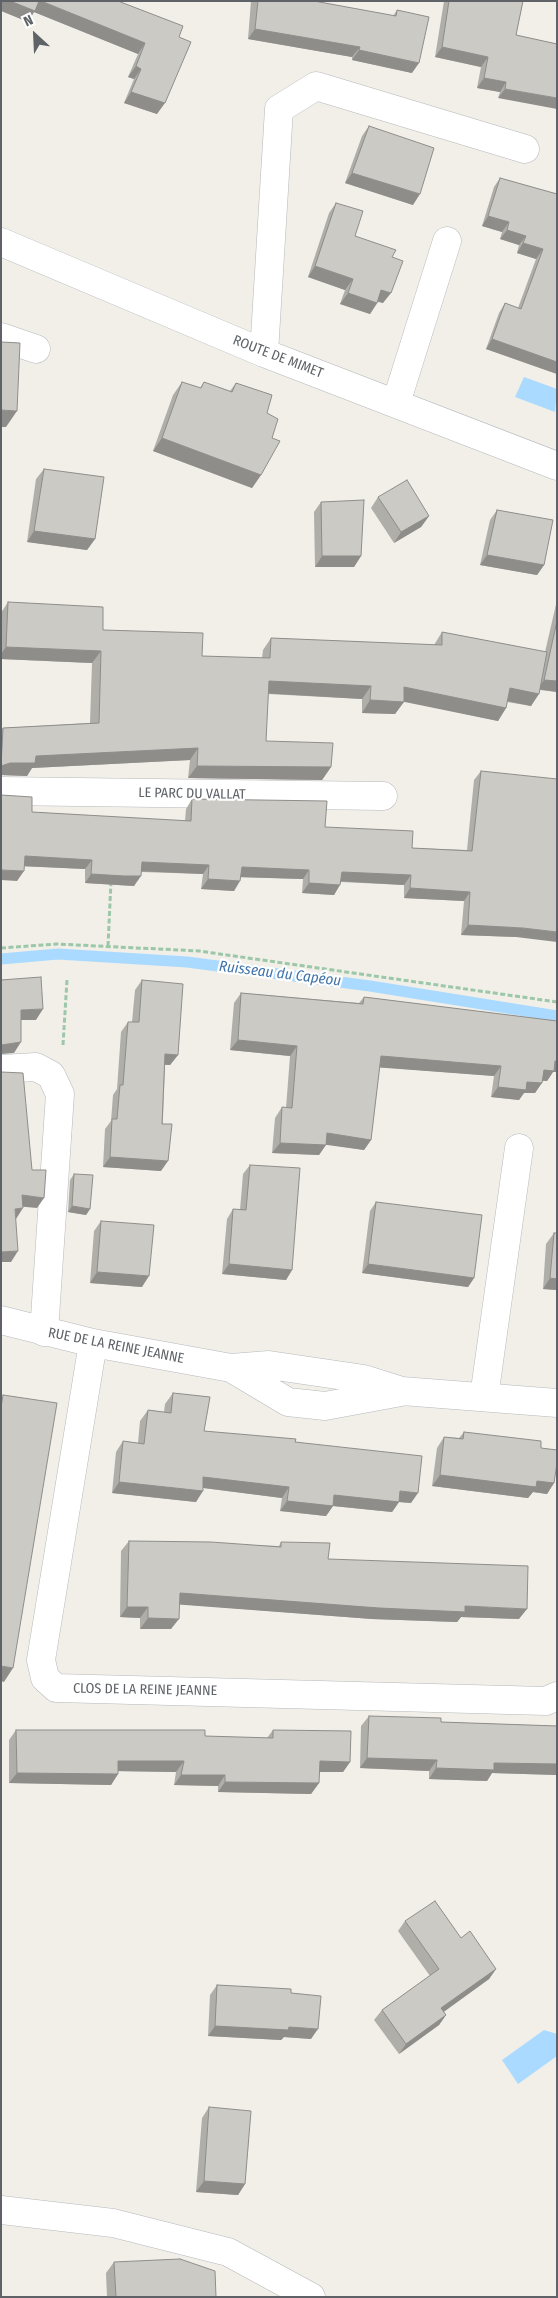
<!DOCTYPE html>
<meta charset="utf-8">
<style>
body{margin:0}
#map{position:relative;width:558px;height:2298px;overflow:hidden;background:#f1efe8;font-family:"Fira Sans Condensed",sans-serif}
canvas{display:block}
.frame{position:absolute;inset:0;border:2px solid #5f6368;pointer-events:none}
.north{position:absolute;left:10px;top:10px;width:50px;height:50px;-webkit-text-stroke:4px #fff;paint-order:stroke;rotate:335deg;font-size:14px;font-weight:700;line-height:20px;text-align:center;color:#5f6368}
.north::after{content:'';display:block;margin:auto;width:18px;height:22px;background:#5f6368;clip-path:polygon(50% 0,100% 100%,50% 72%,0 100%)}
</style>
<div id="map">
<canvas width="558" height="2298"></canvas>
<div class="frame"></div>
<div class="north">N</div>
</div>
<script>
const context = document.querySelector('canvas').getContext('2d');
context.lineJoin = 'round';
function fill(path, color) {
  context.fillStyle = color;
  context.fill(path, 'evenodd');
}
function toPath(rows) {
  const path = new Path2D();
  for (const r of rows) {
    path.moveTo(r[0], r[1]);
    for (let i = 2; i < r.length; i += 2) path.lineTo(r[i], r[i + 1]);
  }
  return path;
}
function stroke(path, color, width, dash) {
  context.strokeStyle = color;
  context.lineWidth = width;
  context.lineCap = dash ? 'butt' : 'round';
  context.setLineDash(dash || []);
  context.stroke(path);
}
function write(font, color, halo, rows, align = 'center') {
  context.font = font + ' "Fira Sans Condensed",sans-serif';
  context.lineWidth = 4.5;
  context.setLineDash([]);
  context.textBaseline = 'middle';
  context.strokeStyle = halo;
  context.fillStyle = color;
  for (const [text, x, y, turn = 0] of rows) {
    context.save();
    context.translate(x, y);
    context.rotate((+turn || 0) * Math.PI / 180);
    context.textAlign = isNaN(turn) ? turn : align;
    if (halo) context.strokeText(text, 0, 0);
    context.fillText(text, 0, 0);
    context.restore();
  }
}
fill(toPath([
 [524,377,557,389,555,412,515,397],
 [544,2030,557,2034,557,2056,518,2084,502,2060]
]), '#aadaff');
stroke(toPath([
 [1,959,58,954,187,962,370,986,557,1016]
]), '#aadaff', 11);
const minor = toPath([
 [1,242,264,353,557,466],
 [1,337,36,349],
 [264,353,279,109,316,86,525,149],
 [396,403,447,241],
 [1,791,383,796],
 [1,1069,36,1067,51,1075,60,1094,44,1332],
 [1,1320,93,1343,231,1368,269,1365,364,1379,402,1391,557,1403],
 [93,1343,41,1660,45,1678,56,1688,546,1701,557,1696],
 [231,1368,288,1402,325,1406,401,1392],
 [484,1397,519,1148],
 [1,2210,113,2223,228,2252,311,2297]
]);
stroke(minor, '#b5b8bc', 29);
stroke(toPath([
 [108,946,111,881],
 [1,948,57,944,199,951,557,1002],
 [63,1045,67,980]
]), '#9cc7a9', 3, [5, 2.5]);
stroke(minor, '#fff', 28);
fill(toPath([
 [1,1,179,37,157,114,124,103,134,79,128,77,138,54,34,12,28,22],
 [251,1,314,1,393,16,397,10,412,73,352,60,352,57,248,39],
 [444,1,523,1,516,35,557,44,498,98,500,92,477,88,481,67,435,57],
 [369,126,413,205,345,183,362,136],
 [500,178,557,194,557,374,486,349,499,313,505,303,518,308,536,259,517,253,519,245,500,239,502,232,482,226,494,187],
 [336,203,355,236,392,257,383,303,378,302,370,314,340,304,345,290,308,277,329,213],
 [182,382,200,388,204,382,230,391,236,383,267,413,261,475,252,488,153,451,173,395],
 [44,469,95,539,87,550,27,542,36,479],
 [378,497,429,516,421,527,394,543,371,508],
 [321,502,361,556,354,567,315,567,314,512],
 [497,510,544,565,537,575,480,565,490,520],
 [557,600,557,692,540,690,531,706,507,702,506,708,498,721,404,701,395,714,362,713,362,699,268,694,266,741,331,767,322,780,188,778,190,760,32,768,27,776,1,775,1,730,3,728,90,723,92,663,1,659,1,613,8,602,103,630,202,656,262,658,263,650,271,638,434,645,442,632,545,652],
 [481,771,516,937,461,935,464,901,404,898,404,885,341,882,334,895,302,893,303,879,241,877,234,891,201,889,203,874,141,872,134,886,118,885,85,883,85,869,24,866,17,881,32,812,185,821,186,809,192,799,325,827,412,848,467,850,474,780],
 [142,980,178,1055,170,1065,165,1065,161,1171,103,1167,105,1129,111,1121,113,1095,117,1089,121,1032,128,1022,132,1022,135,990],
 [241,993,359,1003,364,997,557,1021,557,1072,553,1072,547,1081,542,1081,535,1093,524,1093,519,1100,491,1097,494,1076,379,1067,371,1140,364,1150,326,1144,319,1155,272,1153,275,1118,282,1107,286,1108,290,1056,230,1050,234,1003],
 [250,1165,292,1270,286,1280,222,1274,227,1219,233,1209,240,1210,243,1174],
 [74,1174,90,1209,86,1215,68,1212,70,1180],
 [376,1202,474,1278,468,1287,362,1273,370,1211],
 [101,1221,142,1287,90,1283,94,1231],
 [554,1233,557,1233,557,1290,543,1289,546,1244],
 [173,1393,204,1431,295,1442,411,1503,399,1502,392,1512,333,1506,326,1516,280,1511,282,1498,203,1488,196,1502,112,1493,116,1452,123,1441,138,1443,140,1421,148,1410,164,1412,165,1404],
 [464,1432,541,1448,554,1483,547,1494,533,1492,528,1498,432,1486,437,1448,444,1437,459,1438],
 [129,1541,279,1546,281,1542,328,1559,519,1619,461,1617,457,1622,372,1619,179,1604,171,1629,140,1629,140,1618,120,1617,121,1551],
 [369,1716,441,1722,557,1726,557,1775,492,1773,487,1781,429,1779,429,1771,360,1768,361,1726],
 [16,1730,267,1738,273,1730,350,1762,343,1772,319,1772,319,1783,311,1794,218,1792,218,1786,174,1785,176,1772,118,1771,118,1774,111,1785,9,1783,9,1740],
 [405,1921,461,1938,496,1969,489,1979,443,2012,446,2015,439,2025,399,2054,374,2020,382,2010,430,1976,398,1931],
 [217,1985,291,1993,311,2039,284,2037,281,2040,208,2036,210,1995],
 [209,2107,245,2184,238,2195,196,2192,202,2118],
 [114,2262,216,2297,107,2297,106,2273]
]), '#afaea9');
fill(toPath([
 [1,1,41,1,145,43,138,54,34,12,28,22,1,11],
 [255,29,360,47,352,57,248,39],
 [442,47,488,57,481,67,435,57],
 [359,50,419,63,412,73,352,60],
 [136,66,141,69,134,79,128,77],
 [484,78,506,82,500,92,477,88],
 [505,89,557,98,557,109,498,98],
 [131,92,165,103,157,114,124,103],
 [352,173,420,194,413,205,345,183],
 [488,216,509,222,502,232,482,226],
 [507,230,526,236,519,245,500,239],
 [523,243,543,249,536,259,517,253],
 [315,266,353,279,345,290,308,277],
 [381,290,391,293,383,303,374,300],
 [348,293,377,303,370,314,340,304],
 [492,339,557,362,557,374,486,349],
 [1,410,17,411,6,427,1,427],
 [162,438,261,475,252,488,153,451],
 [429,516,421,527,394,543,401,532],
 [34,531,95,539,87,550,27,542],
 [487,555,544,565,537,575,480,565],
 [322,556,361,556,354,567,315,567],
 [6,647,101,651,92,663,1,659,1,654],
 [544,680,557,681,557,692,537,689],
 [269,681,371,686,362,699,260,693],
 [404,687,506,708,498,721,395,700],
 [510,688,539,694,531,706,502,700],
 [370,700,404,702,395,714,362,713],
 [198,748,190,760,32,768,27,776,1,775,1,766,36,756],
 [197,766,331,767,322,780,188,778],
 [25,856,92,860,85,869,18,866],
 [142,862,209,865,203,874,135,871],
 [242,867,309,870,303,879,235,877],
 [1,870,24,871,17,881,1,880],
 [342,872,411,875,404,885,335,881],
 [91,874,141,876,134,886,85,883],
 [208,879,240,881,234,891,201,889],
 [309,883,340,885,334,895,302,893],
 [410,888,470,892,464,901,404,898],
 [468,925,523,928,557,932,557,942,516,937,461,935],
 [43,1009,36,1020,13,1020,21,1010],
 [238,1040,297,1046,290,1056,230,1050],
 [21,1042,14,1053,1,1054,1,1045],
 [165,1054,178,1055,170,1065,158,1064],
 [381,1056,501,1066,494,1076,373,1067],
 [555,1061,557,1061,557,1072,553,1072,547,1081,537,1080,544,1070],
 [527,1082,542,1083,535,1093,524,1093,519,1100,491,1097,498,1087],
 [327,1133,371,1140,364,1150,320,1144],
 [280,1143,326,1145,319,1155,272,1153],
 [110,1157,168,1161,161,1171,103,1167],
 [22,1195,44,1198,37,1208,15,1206],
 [72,1206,90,1209,86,1215,68,1212],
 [23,1208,16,1219,15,1209],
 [18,1251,11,1262,1,1262,1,1252],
 [229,1264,292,1270,286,1280,222,1274],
 [368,1264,474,1278,468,1287,362,1273],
 [97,1272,149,1276,142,1287,90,1283],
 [550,1278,557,1279,557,1290,543,1289],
 [440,1475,537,1481,554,1483,547,1494,533,1492,528,1498,432,1486],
 [203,1477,289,1487,282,1498,196,1487],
 [119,1482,203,1491,196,1502,112,1493],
 [400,1491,418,1493,411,1503,399,1502,392,1512,333,1506,326,1516,280,1511,287,1501,334,1495],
 [180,1593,465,1606,527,1609,519,1619,461,1617,457,1622,372,1619,172,1604],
 [127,1607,148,1607,140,1618,120,1617],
 [148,1618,179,1619,171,1629,140,1629],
 [1,1666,13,1668,4,1682,1,1681],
 [367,1758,437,1760,429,1771,360,1768],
 [118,1761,184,1761,176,1772,111,1771],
 [320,1761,350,1762,343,1772,313,1772],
 [494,1763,557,1764,557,1775,492,1773,487,1781,429,1779,436,1768],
 [17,1773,118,1774,111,1785,9,1783],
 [181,1775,225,1775,218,1786,174,1785],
 [225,1782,319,1783,311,1794,218,1792],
 [496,1969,489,1979,434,2019,441,2008],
 [446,2015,439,2025,399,2054,406,2044],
 [215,2026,289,2027,318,2029,311,2039,284,2037,281,2040,208,2036],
 [204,2181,245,2184,238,2195,196,2192]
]), '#8f8d8a');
const building = toPath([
 [10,1,39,1,35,11,10,1],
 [41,1,118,1,183,26,179,37,191,42,165,103,131,92,141,69,136,66,145,43,41,1],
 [258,1,314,1,396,16,397,10,429,17,419,63,359,50,360,47,255,29,258,1],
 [449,1,523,1,516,35,557,44,557,98,505,89,506,82,484,78,488,57,442,47,449,1],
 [369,126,434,148,420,194,352,173,369,126],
 [500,178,557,194,557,362,492,339,505,303,521,309,543,249,523,243,526,236,507,230,509,222,488,216,500,178],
 [336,203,363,211,355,236,396,250,392,257,403,261,391,293,381,290,377,303,348,293,353,279,315,266,336,203],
 [1,342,20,343,17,411,1,410,1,342],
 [182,382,201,388,204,382,232,392,236,383,272,395,267,413,278,419,272,438,280,441,261,475,162,438,182,382],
 [44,469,104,477,95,539,34,531,44,469],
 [407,480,429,516,401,532,378,497,407,480],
 [364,500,361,556,322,556,321,502,364,500],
 [497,510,553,520,544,565,487,555,497,510],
 [8,602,103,607,103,630,203,633,202,656,270,658,271,638,442,645,442,632,547,652,539,694,510,688,506,708,404,687,404,702,370,700,371,686,269,681,266,741,333,743,331,767,197,766,198,748,36,756,35,763,10,763,1,766,3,728,99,723,101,651,6,647,8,602],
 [557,621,557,681,544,680,557,621],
 [481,771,557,779,557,932,523,928,468,925,470,892,410,888,411,875,342,872,340,885,309,883,309,870,242,867,240,881,208,879,209,865,142,862,141,876,124,876,91,874,92,860,25,856,24,871,1,870,1,795,32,797,32,812,191,821,192,799,327,801,325,827,413,831,412,848,472,851,481,771],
 [41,977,43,1009,21,1010,21,1042,1,1045,1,980,41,977],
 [142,980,183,984,178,1055,165,1054,162,1124,172,1124,168,1161,110,1157,112,1119,117,1119,120,1085,123,1085,128,1022,139,1022,142,980],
 [241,993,363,1004,364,997,557,1021,557,1061,555,1061,554,1071,544,1070,542,1083,527,1082,526,1090,498,1087,501,1066,381,1056,371,1140,327,1133,326,1145,280,1143,282,1107,292,1108,297,1046,238,1040,241,993],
 [1,1072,23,1073,32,1170,46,1170,44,1198,22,1195,23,1208,15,1209,18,1251,1,1252,1,1072],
 [250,1165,300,1168,292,1270,229,1264,233,1209,246,1210,250,1165],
 [74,1174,93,1175,90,1209,72,1206,74,1174],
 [376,1202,482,1215,474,1278,368,1264,376,1202],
 [101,1221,154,1225,149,1276,97,1272,101,1221],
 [554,1233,557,1233,557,1279,550,1278,554,1233],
 [173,1393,210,1397,204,1431,296,1439,295,1442,422,1456,418,1493,400,1491,399,1502,334,1495,333,1506,287,1501,289,1487,203,1477,203,1491,119,1482,123,1441,144,1444,148,1410,171,1413,173,1393],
 [3,1395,57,1403,13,1668,1,1666,1,1407,3,1395],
 [464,1432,541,1441,541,1448,557,1450,557,1463,554,1483,537,1481,536,1487,440,1475,444,1437,463,1439,464,1432],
 [129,1541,211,1542,281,1547,281,1542,330,1543,328,1559,528,1566,527,1609,465,1606,465,1612,379,1608,180,1593,179,1619,148,1618,148,1607,127,1607,129,1541],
 [369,1716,441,1718,441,1722,557,1726,557,1764,494,1763,494,1770,436,1768,437,1760,367,1758,369,1716],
 [16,1730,205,1730,205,1736,273,1738,273,1730,351,1731,350,1762,320,1761,319,1783,225,1782,225,1775,181,1775,184,1761,118,1761,118,1774,17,1773,16,1730],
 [435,1901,461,1938,470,1931,496,1969,441,2008,446,2015,406,2044,382,2010,439,1969,405,1921,435,1901],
 [217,1985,291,1989,291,1993,321,1996,318,2029,289,2027,288,2030,215,2026,217,1985],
 [209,2107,251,2111,245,2184,204,2181,209,2107],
 [180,2259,215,2271,216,2297,116,2297,114,2262,180,2259]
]);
fill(building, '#cccac5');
stroke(building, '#8f8d8a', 1);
write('14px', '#5f6368', '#fff', [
 ["ROUTE DE MIMET",278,357,21],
 ["LE PARC DU VALLAT",192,794,1],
 ["RUE DE LA REINE JEANNE",116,1346,11],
 ["CLOS DE LA REINE JEANNE",145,1690,1]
]);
write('italic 15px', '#4174aa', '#fff', [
 ["Ruisseau du Capéou",280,974,7]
]);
</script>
